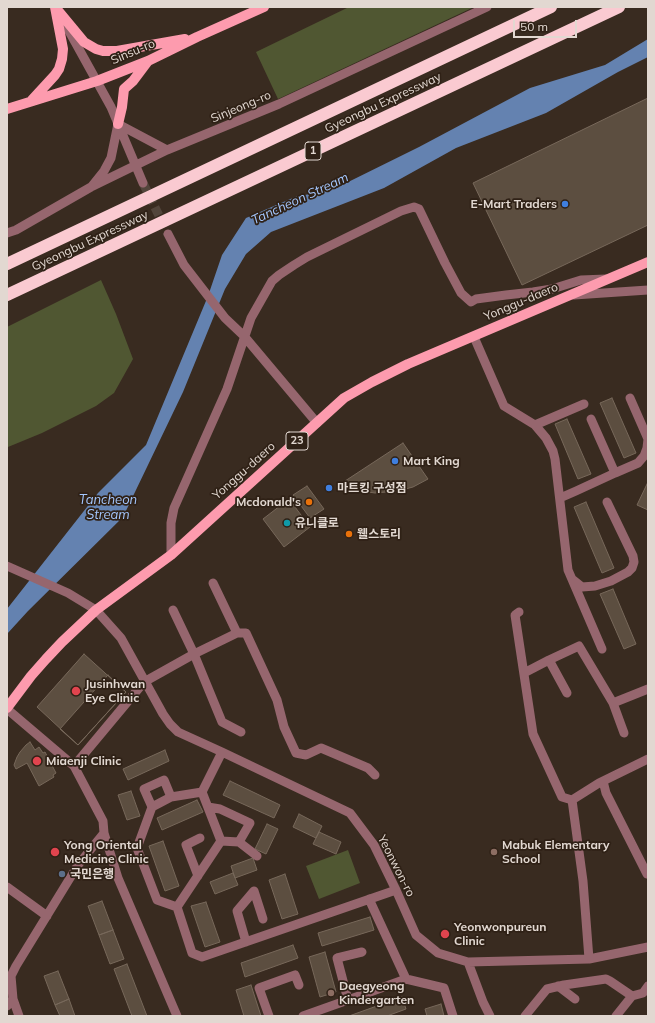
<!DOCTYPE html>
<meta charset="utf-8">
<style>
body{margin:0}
#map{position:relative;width:655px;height:1023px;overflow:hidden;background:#392b20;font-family:Mulish,sans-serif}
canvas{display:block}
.frame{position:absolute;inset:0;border:8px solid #e2d8d1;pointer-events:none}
.scale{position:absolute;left:513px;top:20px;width:64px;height:18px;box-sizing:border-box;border:2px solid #e2d8d1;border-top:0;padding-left:5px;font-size:12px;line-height:14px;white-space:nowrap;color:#e2d8d1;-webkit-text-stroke:3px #2f2116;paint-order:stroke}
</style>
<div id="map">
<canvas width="655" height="1023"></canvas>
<div class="frame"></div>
<div class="scale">50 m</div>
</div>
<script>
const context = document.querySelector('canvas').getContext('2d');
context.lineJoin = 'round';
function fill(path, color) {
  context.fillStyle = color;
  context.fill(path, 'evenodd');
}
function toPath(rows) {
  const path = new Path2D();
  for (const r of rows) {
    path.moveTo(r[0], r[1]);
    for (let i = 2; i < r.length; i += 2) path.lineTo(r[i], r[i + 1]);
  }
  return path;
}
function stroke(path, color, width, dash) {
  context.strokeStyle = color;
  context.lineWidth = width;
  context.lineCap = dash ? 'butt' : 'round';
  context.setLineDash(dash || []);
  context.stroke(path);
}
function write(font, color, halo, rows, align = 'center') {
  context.font = font + ' Mulish,"Noto Sans KR",sans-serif';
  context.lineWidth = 3.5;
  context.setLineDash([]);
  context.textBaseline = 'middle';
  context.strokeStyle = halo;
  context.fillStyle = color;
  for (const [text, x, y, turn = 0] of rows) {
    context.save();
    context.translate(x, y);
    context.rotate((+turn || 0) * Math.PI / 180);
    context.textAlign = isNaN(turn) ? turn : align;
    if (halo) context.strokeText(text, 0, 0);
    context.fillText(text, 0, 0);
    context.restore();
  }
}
fill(toPath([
 [349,7,474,7,278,99,256,52],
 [101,280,116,314,133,359,114,393,96,406,42,433,8,447,7,445,7,327],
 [348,850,360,883,319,899,306,866]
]), '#505732');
fill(toPath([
 [648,39,648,57,618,72,546,113,456,148,384,188,271,232,246,254,225,289,183,392,123,517,28,611,7,634,7,609,98,493,146,445,208,296,222,255,246,218,295,197,334,189,419,147,530,88,605,65]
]), '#6482b0');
const building = toPath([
 [648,98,648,225,522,285,473,183,648,98],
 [612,398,636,453,624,458,600,403,612,398],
 [567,419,591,474,578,479,555,424,567,419],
 [403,443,428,479,413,487,398,491,375,493,355,490,342,483,403,443],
 [648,482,648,510,637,505,648,482],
 [307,486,324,509,310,518,293,495,307,486],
 [289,499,310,527,284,547,263,519,289,499],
 [586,502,614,568,602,573,574,507,586,502],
 [613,589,636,644,624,649,600,594,613,589],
 [84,654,126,692,78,745,37,707,84,654],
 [108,675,126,692,78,745,60,729,108,675],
 [30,742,35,750,39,747,43,753,45,752,56,773,53,775,54,777,39,786,27,763,16,769,14,765,17,757,20,752,26,745,30,742],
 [165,750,169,761,128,780,123,769,165,750],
 [230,781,280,805,274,818,223,795,230,781],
 [131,791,140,816,127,820,118,795,131,791],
 [197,800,203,812,162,830,157,818,197,800],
 [299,814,322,826,316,838,293,827,299,814],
 [267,824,278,829,266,854,255,849,267,824],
 [319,832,341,842,336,854,313,844,319,832],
 [163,841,179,886,165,891,149,846,163,841],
 [253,858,257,870,235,878,231,866,253,858],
 [233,873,238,885,215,894,210,882,233,873],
 [285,874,298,914,282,919,269,880,285,874],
 [102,901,113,930,99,935,88,906,102,901],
 [206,902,220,942,205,947,191,906,206,902],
 [370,917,374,930,322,946,318,933,370,917],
 [113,930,124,959,110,964,99,935,113,930],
 [293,945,298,958,245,977,241,963,293,945],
 [325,952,336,992,320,997,309,957,325,952],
 [127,964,147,1016,132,1016,114,969,127,964],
 [58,971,69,999,55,1005,44,976,58,971],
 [251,985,261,1016,244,1016,236,990,251,985],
 [402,997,406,1009,387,1016,349,1016,402,997],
 [69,999,75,1016,60,1016,55,1005,69,999],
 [441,1004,444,1016,427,1016,425,1009,441,1004]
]);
fill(building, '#5c4e40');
stroke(building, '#77685a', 1);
stroke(toPath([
 [143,183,168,234]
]), '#52453b', 9, [9, 4.5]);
stroke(toPath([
 [64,22,111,107,143,183],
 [118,124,167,150],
 [92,186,104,171,111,158,118,124],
 [7,233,16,230,91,187,167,150,279,104,487,7],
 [168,234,184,265,225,318,244,336,317,423],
 [574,295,648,290],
 [474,337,504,406,535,425,546,438,553,451,555,459,568,570,602,649],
 [591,419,615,473],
 [535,425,584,404],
 [560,498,576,491,615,473,638,463,644,456,647,448,648,439,630,398],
 [171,555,171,523,174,508,227,389,251,318,272,281,279,275,294,265,307,257,401,211,414,207,419,209,420,211,445,263,461,293,471,302,476,299,506,295,533,292,552,289,581,280,606,279],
 [7,566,68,593,96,610,121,638,163,714,170,724,178,732,222,752,350,813,374,845,396,890,416,935,438,953,468,962,589,959,648,947],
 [572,579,582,587,595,586,611,581,628,572,632,568,634,562,633,556,607,502],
 [213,583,237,633],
 [173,610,194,654,222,722,241,732],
 [519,612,515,615,533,734,562,797,572,800],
 [549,660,579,646,613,703,648,689],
 [524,673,549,660,567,693],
 [613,703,624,733],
 [7,709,74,766,103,821,104,833,78,865,16,966,11,976,13,999,7,1006],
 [222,752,202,792,171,797,152,807,137,848,157,900,177,907,192,953,202,957,396,890],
 [74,766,144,682,194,654,237,633,246,633,277,700,284,727,296,753,306,755,321,748,368,768,375,775],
 [603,781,606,793,647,874,648,873],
 [152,807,144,789,164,780,171,797],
 [208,807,220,809,250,823,239,842,221,841],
 [104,833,118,878,177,1016],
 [239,842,257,856],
 [198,876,186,845,200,838],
 [7,887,47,916],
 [369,899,406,979,444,988,453,1016],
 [177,907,221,841,202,792],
 [246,942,237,911,254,891,263,919],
 [589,959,583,881,572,800,599,783,648,759],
 [468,962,483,1002,490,1016],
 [558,986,575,999],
 [13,999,19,1016],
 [348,1000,406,979],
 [269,1016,259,988,295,975,299,985],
 [303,1016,348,1000,337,958,362,952],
 [525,1016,547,989,564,985,606,979,610,981,632,996],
 [616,1016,632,996,643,993,648,986]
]), '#96666e', 9);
stroke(toPath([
 [55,7,84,42,96,49,103,51,117,51,185,39],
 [32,100,55,75,59,69,62,59,63,49,55,7],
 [7,109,97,81,148,61,197,37,264,7],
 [118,124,122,107,124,89,133,81,148,61],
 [7,708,31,676,46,659,62,642,96,610,171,555,344,398,372,382,408,364,648,262]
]), '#fd9bae', 10);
stroke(toPath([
 [7,264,551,7],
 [7,295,619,7]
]), '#facad1', 12);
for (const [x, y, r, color] of [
 [565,204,4,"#3f7fe0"],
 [395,461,4,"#3f7fe0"],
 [329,488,4,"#3f7fe0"],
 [309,502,4,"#e8710a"],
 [287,523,4,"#0f9aa8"],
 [349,534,4,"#e8710a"],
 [76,691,5,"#e0444e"],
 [37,761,5,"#e0444e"],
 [55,852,5,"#e0444e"],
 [494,852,4,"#8d6e63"],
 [62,874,4,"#5c6f8a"],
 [445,934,5,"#e0444e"],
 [331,993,4,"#8d6e63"]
]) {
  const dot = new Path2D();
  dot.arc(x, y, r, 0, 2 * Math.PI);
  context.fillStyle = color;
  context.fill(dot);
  stroke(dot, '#2f2116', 1.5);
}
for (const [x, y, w] of [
 [313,151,16],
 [297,441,22]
]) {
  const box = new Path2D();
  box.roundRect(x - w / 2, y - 9, w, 18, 3);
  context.fillStyle = '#2f2116';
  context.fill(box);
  stroke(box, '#e2d8d1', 1);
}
write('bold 11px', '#e2d8d1', null, [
 ["1",313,151],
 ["23",297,441]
]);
write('12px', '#e2d8d1', '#2f2116', [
 ["Sinsu-ro",133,52,-23],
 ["Gyeongbu Expressway",383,103,-25],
 ["Sinjeong-ro",241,107,-23],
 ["Gyeongbu Expressway",90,241,-25],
 ["Yonggu-daero",521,302,-23],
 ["Yonggu-daero",244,471,-42],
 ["Yeonwon-ro",396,866,63]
]);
write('bold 12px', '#e2d8d1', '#2f2116', [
 ["E-Mart Traders",557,204,"right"],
 ["Mart King",403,461],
 ["마트킹 구성점",337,488],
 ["Mcdonald's",301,502,"right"],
 ["유니클로",295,523],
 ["웰스토리",357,534],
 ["Jusinhwan",85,684],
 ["Eye Clinic",85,698],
 ["Miaenji Clinic",46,761],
 ["Yong Oriental",64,845],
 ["Medicine Clinic",64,859],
 ["Mabuk Elementary",502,845],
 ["School",502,859],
 ["국민은행",70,874],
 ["Yeonwonpureun",454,927],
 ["Clinic",454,941],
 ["Daegyeong",339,986],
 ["Kindergarten",339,1000]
], 'left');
write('italic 13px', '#a4c7fe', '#2f2116', [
 ["Tancheon Stream",300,199,-25],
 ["Tancheon",108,500],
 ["Stream",108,515]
]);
</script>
